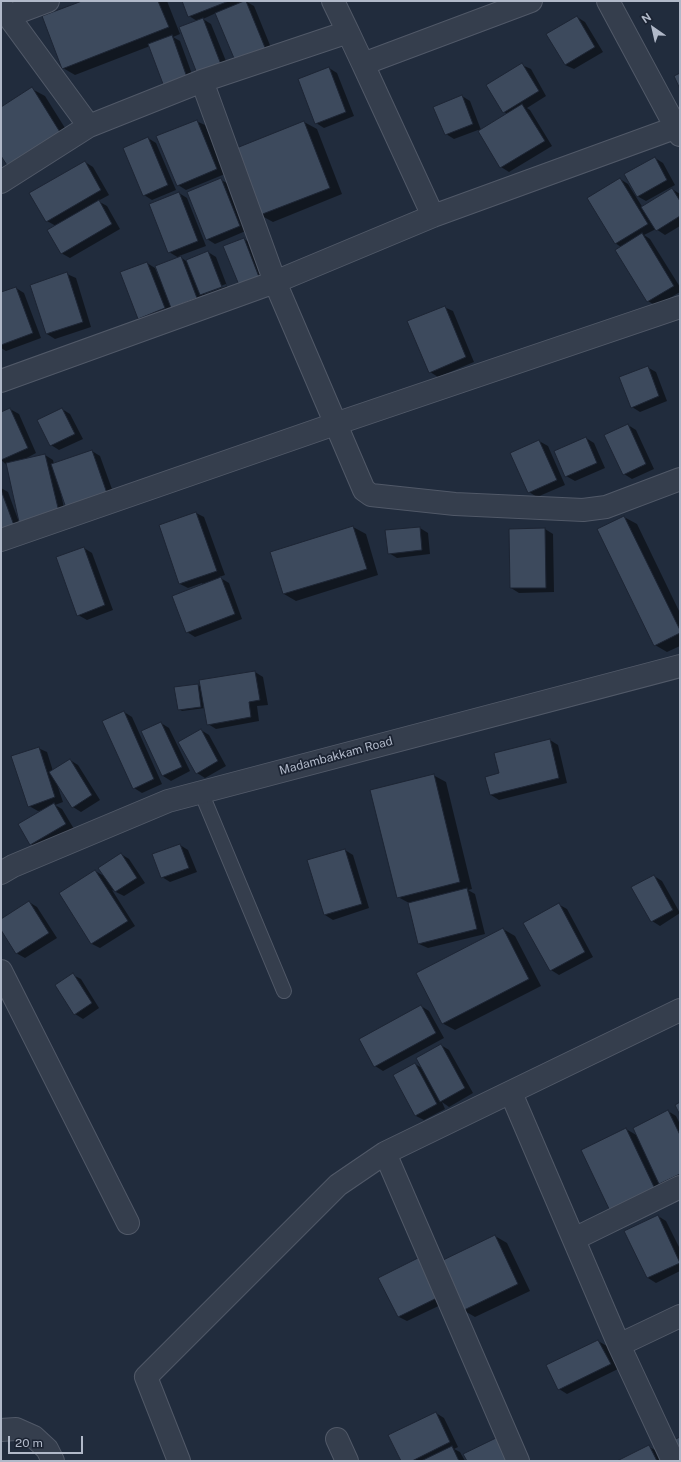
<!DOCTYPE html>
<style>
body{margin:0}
#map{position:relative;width:681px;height:1462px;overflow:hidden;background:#212c3d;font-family:"Public Sans",sans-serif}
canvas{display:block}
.frame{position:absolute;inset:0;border:2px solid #b1b9c9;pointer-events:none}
.north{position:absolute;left:633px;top:8px;width:40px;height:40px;-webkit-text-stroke:3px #1b2332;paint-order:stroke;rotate:326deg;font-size:11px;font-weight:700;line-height:16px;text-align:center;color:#b1b9c9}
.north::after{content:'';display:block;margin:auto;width:14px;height:18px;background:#b1b9c9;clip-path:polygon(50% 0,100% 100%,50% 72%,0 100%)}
.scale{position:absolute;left:8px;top:1436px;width:75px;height:18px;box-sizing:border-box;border:2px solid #b1b9c9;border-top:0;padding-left:5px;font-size:12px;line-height:14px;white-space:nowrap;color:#b1b9c9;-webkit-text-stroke:3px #1b2332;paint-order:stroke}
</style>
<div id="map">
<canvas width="681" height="1462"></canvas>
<div class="frame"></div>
<div class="north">N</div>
<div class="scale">20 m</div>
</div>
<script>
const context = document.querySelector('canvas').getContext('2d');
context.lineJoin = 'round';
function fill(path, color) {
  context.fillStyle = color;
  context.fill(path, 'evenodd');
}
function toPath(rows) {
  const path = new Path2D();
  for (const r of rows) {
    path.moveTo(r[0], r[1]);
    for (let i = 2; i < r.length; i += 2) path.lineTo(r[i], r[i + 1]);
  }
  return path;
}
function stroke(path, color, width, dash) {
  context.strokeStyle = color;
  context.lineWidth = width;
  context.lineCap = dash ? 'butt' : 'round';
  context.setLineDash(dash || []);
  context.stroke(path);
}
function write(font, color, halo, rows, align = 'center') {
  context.font = font + ' "Public Sans",sans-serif';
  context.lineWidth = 3.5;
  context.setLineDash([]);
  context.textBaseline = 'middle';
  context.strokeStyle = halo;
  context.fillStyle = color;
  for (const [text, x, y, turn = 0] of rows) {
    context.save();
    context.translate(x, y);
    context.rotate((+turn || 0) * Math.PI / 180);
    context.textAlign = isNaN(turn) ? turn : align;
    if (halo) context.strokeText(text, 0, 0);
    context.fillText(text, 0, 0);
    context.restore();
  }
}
fill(toPath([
 [85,1,167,1,180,34,173,37,180,41,197,88,150,46,75,75,63,68],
 [183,1,249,1,247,2,254,6,274,55,216,13,203,19,211,24,230,71,207,80,197,21,189,16],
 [577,17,585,22,603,52,574,69,565,65],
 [522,65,531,69,546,96,527,108,530,110,552,146,509,172,501,167,478,130,454,139,446,134,462,96,470,101,481,130,508,114,504,112],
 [329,68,337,73,354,116,324,128,316,123],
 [32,89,45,96,75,144,1,155,1,108],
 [196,121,205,125,225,174,186,190,178,185],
 [304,122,317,129,342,194,273,222,260,215],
 [148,138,156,143,176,190,152,200,144,195],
 [655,158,663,163,675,185,646,201,637,196],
 [85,162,93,167,109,195,98,201,107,206,120,229,70,258,61,253,56,226,47,221],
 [620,179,628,184,643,208,672,189,680,194,680,226,665,235,656,229,644,235,650,239,680,287,680,292,656,306,648,301,616,250,621,247,615,243],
 [221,180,229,184,248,230,215,244,207,239],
 [179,193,187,198,206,246,179,256,186,261,208,252,216,257,229,291,209,299,202,295,205,303,181,312,170,306,172,313,147,323,139,318,147,263,155,268,159,278,179,258,169,252],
 [226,284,227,286,205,294,205,292],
 [244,239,253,244,267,282,248,289],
 [67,274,76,278,91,327,55,339,47,334,31,285],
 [16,288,24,293,41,338,6,351,1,348,1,293],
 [444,307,453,311,474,362,438,377,430,372],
 [647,367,656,372,667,401,640,412,632,407],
 [10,409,19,414,36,453,21,461,45,455,53,460,54,464,92,451,100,456,117,503,63,494,61,494,66,517,1,460,1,413],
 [62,409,70,414,83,439,59,450,51,445],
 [628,425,636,430,654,469,632,479,624,474],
 [586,438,594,443,605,468,575,481,566,476],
 [539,441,548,446,565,485,537,497,529,492],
 [1,488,8,492,23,533,1,541],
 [196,513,204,517,225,575,219,577,229,583,242,619,195,637,187,632,203,585,202,583,188,588,180,584],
 [624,517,637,524,680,613,680,646,667,652,655,645],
 [353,527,366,534,378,575,296,601,284,594,271,552],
 [420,528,428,533,430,554,397,558,389,553],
 [545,529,553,534,554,592,519,593,511,588],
 [84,548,92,553,113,610,87,620,78,615],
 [255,672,263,677,268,705,257,706,259,721,216,729,208,724,205,708,182,711,179,709,198,685,202,687],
 [124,712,132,717,162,784,142,793,134,788],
 [161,723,169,728,190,771,171,781,163,776],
 [201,730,209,735,226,766,205,778,197,773],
 [550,740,558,745,567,783,499,800,491,795,501,774],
 [38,748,47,752,53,771,70,760,78,765,100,800,81,812,73,807,57,784,63,802,55,805,62,809,74,829,39,849,31,844,45,810,38,811,29,806],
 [433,775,446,782,472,889,468,890,475,894,485,934,428,948,419,944,409,903,398,897],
 [180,845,188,850,197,872,170,882,162,877],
 [345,850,353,855,369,908,333,920,325,915],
 [121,854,129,859,145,883,124,896,112,890,135,926,100,948,92,944,60,894,95,871,106,877],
 [654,876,662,881,680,913,660,926,652,921],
 [29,902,37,907,57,938,25,958,16,953,1,928,1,920],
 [558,904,567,909,593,957,559,975,551,970,525,923],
 [503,929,515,936,541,986,455,1030,442,1023],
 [73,975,81,979,99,1008,83,1019,75,1014],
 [421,1006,429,1011,444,1038,383,1071,375,1066],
 [441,1045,449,1050,473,1093,449,1107,442,1102,445,1109,424,1120,416,1116,415,1064,422,1068],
 [668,1111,676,1116,680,1124,680,1182,669,1188,661,1183,667,1198,624,1219,626,1129,638,1136],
 [658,1216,666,1221,680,1249,680,1271,656,1283,648,1278,626,1232],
 [495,1236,507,1243,530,1291,475,1317,463,1310],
 [380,1278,451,1300,407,1321,399,1317],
 [598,1341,607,1346,618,1369,567,1394,559,1389],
 [436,1413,444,1418,458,1447,454,1449,460,1452,465,1461,402,1461],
 [649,1447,657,1451,662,1461,619,1461]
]), '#0007');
const building = toPath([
 [82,1,158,1,169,27,62,69,42,16,82,1],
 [182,1,229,1,188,17,182,1],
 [244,1,246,1,266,50,236,63,215,13,244,1],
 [577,16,595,47,565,65,546,34,577,16],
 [203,18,222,67,198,76,179,27,203,18],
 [172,35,189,83,166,92,148,44,172,35],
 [522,63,539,91,503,113,486,85,522,63],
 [329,67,346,112,315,124,298,79,329,67],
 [680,73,680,89,674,76,680,73],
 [32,87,63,137,10,170,1,156,1,107,32,87],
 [462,95,473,124,445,135,433,107,462,95],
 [522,104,545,141,500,168,478,131,522,104],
 [197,120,217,169,177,186,156,136,197,120],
 [304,121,330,188,260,215,234,149,304,121],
 [148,137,168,185,143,196,123,148,148,137],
 [655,157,667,180,637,197,624,174,655,157],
 [85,161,101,190,46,222,29,193,85,161],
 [221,178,240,226,206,240,187,192,221,178],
 [620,178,648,224,615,244,587,198,620,178],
 [672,188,680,201,680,216,656,231,641,207,672,188],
 [179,192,198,241,168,253,149,204,179,192],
 [99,200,112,224,61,254,47,230,99,200],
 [642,233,674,286,647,302,615,250,642,233],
 [244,238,259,277,239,285,223,246,244,238],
 [208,251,222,287,200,295,186,260,208,251],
 [181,256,197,298,171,308,155,266,181,256],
 [147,262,165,308,138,319,120,272,147,262],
 [67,272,83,322,46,334,30,285,67,272],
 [16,287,33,333,1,345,1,292,16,287],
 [445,306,466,357,429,373,407,321,445,306],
 [648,366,659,396,631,408,619,377,648,366],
 [10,408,28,448,1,460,1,412,10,408],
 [62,408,75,434,50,446,37,420,62,408],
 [628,424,646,464,623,475,604,435,628,424],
 [586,437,597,463,565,477,554,451,586,437],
 [539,440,557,480,528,493,510,453,539,440],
 [92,450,109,499,68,514,51,464,92,450],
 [45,454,59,512,19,522,6,463,45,454],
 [1,490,15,528,1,533,1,490],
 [196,512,217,571,179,584,159,525,196,512],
 [624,516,680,630,680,633,654,646,597,529,624,516],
 [353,526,367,569,283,594,270,552,353,526],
 [420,527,422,550,388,554,385,530,420,527],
 [545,528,546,588,510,588,509,529,545,528],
 [84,547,105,605,77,616,56,557,84,547],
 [221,577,235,614,186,633,172,596,221,577],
 [255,671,260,700,249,702,251,717,207,725,199,680,255,671],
 [198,684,201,707,178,710,174,687,198,684],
 [124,711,154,779,133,789,102,721,124,711],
 [161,722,182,767,162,776,141,731,161,722],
 [201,729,218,761,196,774,178,742,201,729],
 [550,739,559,778,490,795,485,777,499,773,494,753,550,739],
 [39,747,55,797,28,807,11,756,39,747],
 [70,759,92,795,72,808,49,772,70,759],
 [434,774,460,882,397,898,370,790,434,774],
 [54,803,66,824,30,845,18,824,54,803],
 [180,844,189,868,161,878,152,854,180,844],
 [345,849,362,904,324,915,307,860,345,849],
 [121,853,137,878,115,892,98,868,121,853],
 [95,870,128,921,91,944,59,893,95,870],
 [654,875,673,910,651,922,631,887,654,875],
 [467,888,477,929,418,944,408,903,467,888],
 [29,901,49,933,16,954,1,930,1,919,29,901],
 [559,903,585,952,550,971,523,923,559,903],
 [503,928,529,979,442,1024,416,973,503,928],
 [73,973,92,1003,74,1015,55,985,73,973],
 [421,1005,436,1033,374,1067,359,1039,421,1005],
 [441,1044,465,1088,440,1102,416,1058,441,1044],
 [415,1063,437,1104,415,1116,393,1075,415,1063],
 [680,1102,680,1115,675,1105,680,1102],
 [668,1110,680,1135,680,1174,659,1184,633,1128,668,1110],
 [626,1128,656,1191,611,1213,581,1150,626,1128],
 [658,1215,680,1263,647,1278,624,1231,658,1215],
 [495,1235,518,1284,462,1311,439,1262,495,1235],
 [424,1255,443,1295,398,1317,378,1278,424,1255],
 [598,1340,611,1364,558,1390,546,1365,598,1340],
 [436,1412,450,1442,412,1461,401,1461,388,1435,436,1412],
 [680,1437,680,1461,669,1442,680,1437],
 [496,1438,508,1461,467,1461,463,1454,496,1438],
 [649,1445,657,1461,617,1461,649,1445],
 [452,1446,459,1461,421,1461,452,1446]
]);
fill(building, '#3d4a5d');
stroke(building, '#1d2534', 1);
const service = toPath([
 [201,792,284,991]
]);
const minor = toPath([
 [333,1,348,32],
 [608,1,680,135],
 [1,6,89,126,1,182],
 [8,16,48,1],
 [363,64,433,216],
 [202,81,275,282,364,490,371,495,455,504,583,510,606,507,680,479],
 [89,126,202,81,348,32,363,64,531,1],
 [1,381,275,282,433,216,680,126],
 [1,540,335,424,680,307],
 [1,971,128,1223],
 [511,1093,619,1345,673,1461],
 [385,1153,518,1461],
 [574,1239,680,1187],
 [619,1345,680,1316],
 [1,1430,16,1429,34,1437,47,1449,53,1461],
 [337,1439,347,1461],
 [179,1461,146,1377,338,1185,385,1153,680,1010]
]);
const tertiary = toPath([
 [1,873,13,866,168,801,680,666]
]);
stroke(service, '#515968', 16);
stroke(minor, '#515968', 24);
stroke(tertiary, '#515968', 24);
stroke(service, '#353e4d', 14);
stroke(minor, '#353e4d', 22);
stroke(tertiary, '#353e4d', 22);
write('12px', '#b1b9c9', '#1b2332', [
 ["Madambakkam Road",336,756,-15]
]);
</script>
